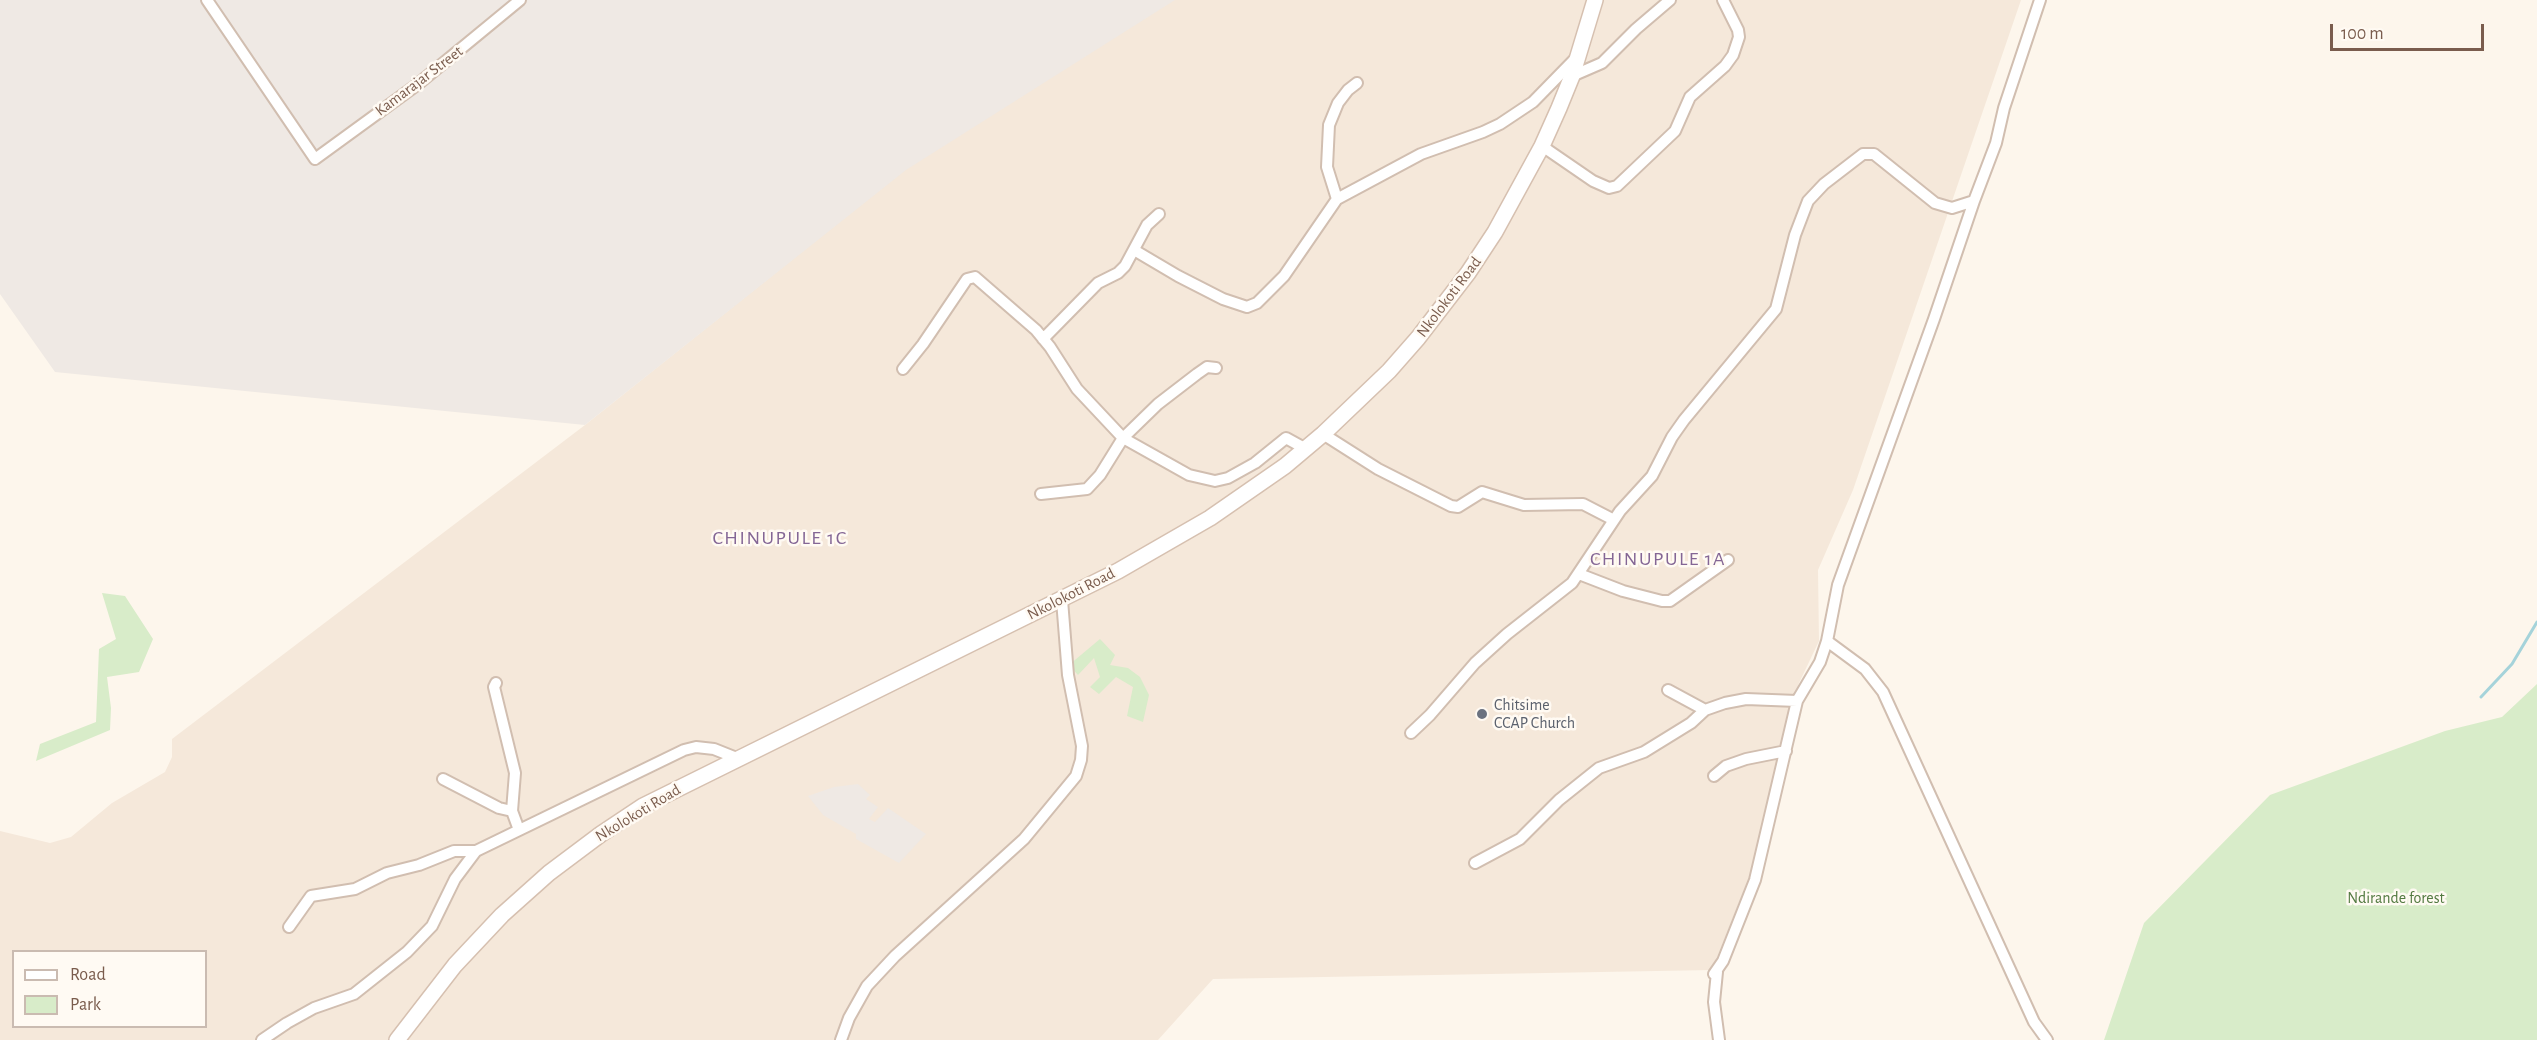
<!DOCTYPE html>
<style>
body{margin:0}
#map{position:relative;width:2537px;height:1040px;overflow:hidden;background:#fdf6ec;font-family:"Alegreya Sans",sans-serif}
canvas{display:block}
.legend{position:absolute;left:12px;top:950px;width:195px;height:78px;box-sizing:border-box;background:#fffaf3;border:2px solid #cabbb1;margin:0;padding:8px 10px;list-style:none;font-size:18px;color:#7a5c4d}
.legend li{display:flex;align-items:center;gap:12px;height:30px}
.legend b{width:30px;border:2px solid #cabbb1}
.scale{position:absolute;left:2330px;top:24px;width:154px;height:27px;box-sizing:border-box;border:3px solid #7a5c4d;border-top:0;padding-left:8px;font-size:18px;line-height:21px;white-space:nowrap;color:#7a5c4d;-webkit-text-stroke:4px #fffaf3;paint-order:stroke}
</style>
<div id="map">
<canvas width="2537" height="1040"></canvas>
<ul class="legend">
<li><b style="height:8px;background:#fff"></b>Road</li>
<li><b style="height:16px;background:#d8ecc9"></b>Park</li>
</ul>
<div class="scale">100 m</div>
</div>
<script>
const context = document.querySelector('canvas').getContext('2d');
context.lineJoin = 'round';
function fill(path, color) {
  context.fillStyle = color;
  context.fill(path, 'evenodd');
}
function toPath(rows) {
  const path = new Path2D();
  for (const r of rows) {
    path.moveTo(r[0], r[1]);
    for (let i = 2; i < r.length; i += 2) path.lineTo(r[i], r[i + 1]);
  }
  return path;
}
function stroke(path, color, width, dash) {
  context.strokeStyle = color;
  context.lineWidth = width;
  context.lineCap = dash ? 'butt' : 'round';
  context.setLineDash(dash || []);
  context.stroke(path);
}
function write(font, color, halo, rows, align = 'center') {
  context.font = font + ' "Alegreya Sans",sans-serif';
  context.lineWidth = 5;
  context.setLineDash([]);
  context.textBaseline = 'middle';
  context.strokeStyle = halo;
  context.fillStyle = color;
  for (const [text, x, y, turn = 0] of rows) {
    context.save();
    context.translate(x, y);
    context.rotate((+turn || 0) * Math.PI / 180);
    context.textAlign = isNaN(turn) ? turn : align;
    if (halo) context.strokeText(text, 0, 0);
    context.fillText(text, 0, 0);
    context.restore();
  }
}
fill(toPath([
 [1117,0,2021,0,1853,490,1818,570,1819,641,1799,683,1779,756,1766,835,1712,970,1213,979,1158,1040,0,1040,0,831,50,843,71,837,112,803,165,772,172,757,172,739,585,425],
 [14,952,206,952,206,1026,14,1026]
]), '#f5e8da');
fill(toPath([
 [0,0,1175,0,906,170,585,425,55,372,0,294],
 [858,784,870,795,866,799,878,807,869,819,875,822,888,808,926,834,899,863,856,839,856,834,823,815,808,796,834,787]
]), '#efe9e4');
fill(toPath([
 [102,593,125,596,153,639,139,672,107,677,111,708,110,730,36,761,40,744,96,722,99,649,116,639],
 [1100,639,1115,655,1110,665,1128,668,1140,677,1149,695,1143,722,1127,716,1133,687,1116,677,1099,694,1090,687,1100,677,1094,658,1078,675,1069,665],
 [2537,684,2537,1040,2104,1040,2144,923,2270,795,2445,731,2502,717]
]), '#d8ecc9');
stroke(toPath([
 [2481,697,2512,664,2537,622]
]), '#a5d3da', 3);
const street = toPath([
 [207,0,315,159,418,84,520,0],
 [2040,0,2004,108,1996,143,1974,201,1934,319,1838,585,1827,641,1865,669,1883,692,2034,1022,2047,1040],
 [1572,76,1602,63,1636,29,1670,0],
 [1542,146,1593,181,1609,188,1617,186,1675,131,1690,97,1725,66,1733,55,1739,37,1738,30,1723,0],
 [1337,199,1327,167,1329,125,1338,103,1348,90,1357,83],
 [1134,250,1178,276,1223,299,1247,307,1257,303,1284,276,1337,199,1421,154,1483,132,1500,124,1533,102,1576,58],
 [1043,339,1098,283,1118,273,1125,266,1147,225,1159,214],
 [903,369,923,344,967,279,975,277,1036,330,1050,347,1077,389,1123,438,1189,475,1215,481,1228,478,1255,463,1286,438,1306,449],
 [1323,434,1378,469,1451,506,1458,507,1482,492,1524,505,1583,504,1614,520],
 [1041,494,1087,489,1100,475,1123,438,1158,404,1197,374,1207,367,1216,368],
 [1579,574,1623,591,1662,601,1670,601,1728,560],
 [496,683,494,687,515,773,512,811,519,830],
 [1668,690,1705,710],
 [1411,733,1430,715,1475,663,1507,634,1572,583,1620,511,1652,476,1672,437,1684,420,1776,309,1795,235,1808,201,1824,184,1863,154,1874,154,1935,203,1952,208,1974,201],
 [1714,776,1726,766,1746,759,1786,751],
 [443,779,499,808,512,811],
 [1475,863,1520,839,1559,800,1599,768,1644,752,1691,723,1705,710,1725,703,1746,699,1797,701],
 [289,927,311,896,355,889,387,873,419,865,454,851,476,851],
 [1717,972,1714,1002,1719,1040],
 [1714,974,1723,961,1755,880,1797,701,1820,662,1827,641],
 [262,1040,287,1023,314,1008,354,994,407,952,432,926,455,879,476,851,684,750,696,747,714,749,739,759],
 [841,1040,849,1018,867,986,895,956,1024,839,1076,776,1081,760,1082,746,1068,675,1062,600]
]);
const secondary = toPath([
 [397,1040,455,965,502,915,549,873,601,834,643,806,1118,571,1210,518,1285,466,1323,434,1389,371,1418,338,1468,273,1495,232,1542,146,1559,108,1572,76,1595,0]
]);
stroke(street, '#d1beb0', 14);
stroke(secondary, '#d6c0b0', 18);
stroke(street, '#fff', 10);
stroke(secondary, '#fff', 15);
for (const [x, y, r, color] of [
 [1482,714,6,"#6b7280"]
]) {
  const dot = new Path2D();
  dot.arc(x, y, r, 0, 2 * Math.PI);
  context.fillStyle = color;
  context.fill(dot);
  stroke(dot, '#fffaf3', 2);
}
write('16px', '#7a5c4d', '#fffaf3', [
 ["Kamarajar Street",419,81,-37],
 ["Nkolokoti Road",1449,297,-53],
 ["Nkolokoti Road",1071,594,-27],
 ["Nkolokoti Road",638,813,-31]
]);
write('16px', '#5b616d', '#fffaf3', [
 ["Chitsime",1494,705],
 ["CCAP Church",1494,723]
], 'left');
write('16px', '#537a41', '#fffaf3', [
 ["Ndirande forest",2396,898]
]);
context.letterSpacing = '1.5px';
write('20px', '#846695', '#fffaf3', [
 ["CHINUPULE 1C",780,538],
 ["CHINUPULE 1A",1658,559]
]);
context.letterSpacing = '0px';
</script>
